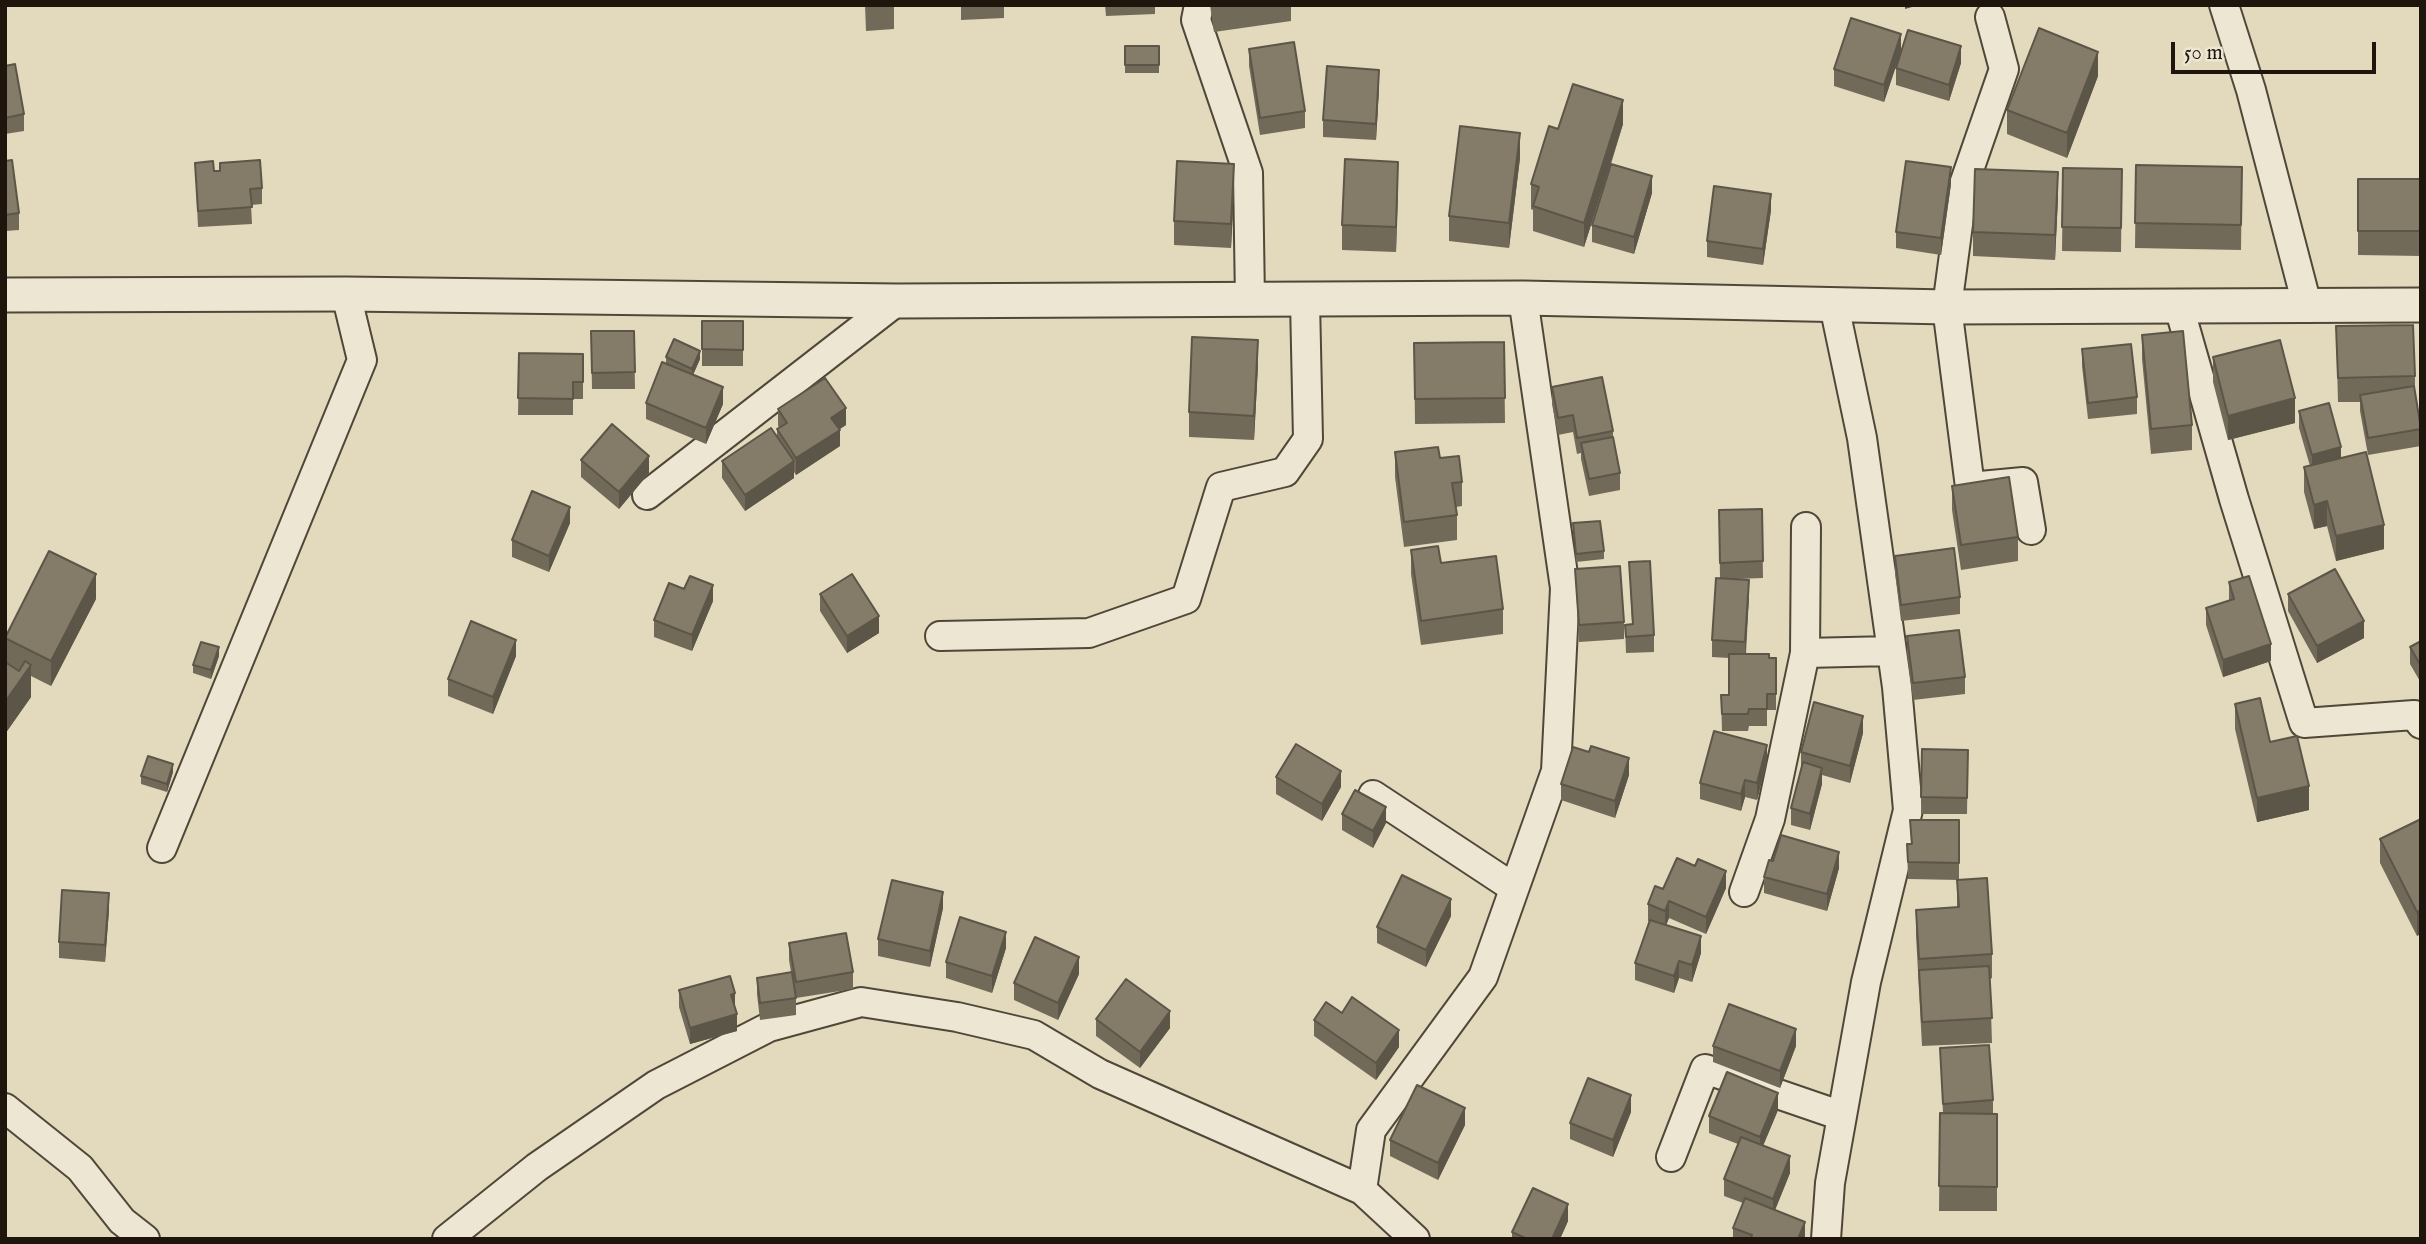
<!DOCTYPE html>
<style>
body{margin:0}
#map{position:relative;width:2426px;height:1244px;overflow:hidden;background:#e3d9bc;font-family:"IM FELL English",serif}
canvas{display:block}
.frame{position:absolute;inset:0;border:7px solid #1e160c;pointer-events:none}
.scale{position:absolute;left:2171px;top:42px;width:205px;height:32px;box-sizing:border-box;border:4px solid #1e160c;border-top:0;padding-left:9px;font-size:21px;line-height:24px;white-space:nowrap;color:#1e160c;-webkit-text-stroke:5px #ede6d3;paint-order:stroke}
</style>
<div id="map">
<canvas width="2426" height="1244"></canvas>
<div class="frame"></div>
<div class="scale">50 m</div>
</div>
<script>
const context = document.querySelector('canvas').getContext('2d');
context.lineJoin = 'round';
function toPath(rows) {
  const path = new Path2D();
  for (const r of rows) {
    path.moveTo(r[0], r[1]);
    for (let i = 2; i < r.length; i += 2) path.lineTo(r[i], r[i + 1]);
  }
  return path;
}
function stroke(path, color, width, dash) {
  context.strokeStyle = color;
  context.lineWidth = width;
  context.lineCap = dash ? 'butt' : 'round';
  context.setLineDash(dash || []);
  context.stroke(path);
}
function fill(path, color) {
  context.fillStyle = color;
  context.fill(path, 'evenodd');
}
const minor = toPath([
 [1199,5,1196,20,1248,173,1250,301],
 [2224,5,2251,90,2307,305],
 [1990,17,2004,69,1963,187,1947,307,1970,487,2023,482,2031,530],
 [2179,307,2234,499,2304,723,2414,715,2421,724],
 [647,495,897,301],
 [940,636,1089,633,1186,599,1221,487,1285,472,1308,439,1305,301],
 [1805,653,1806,527],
 [1373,795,1514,888],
 [162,848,362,360,346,294],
 [1744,892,1770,819,1805,653,1891,651],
 [5,1108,80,1168,122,1221,145,1239],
 [1671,1157,1705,1069,1842,1116],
 [1362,1190,1371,1130,1483,977,1556,771,1565,588,1523,298],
 [447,1239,537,1167,656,1085,769,1027,861,1002,957,1017,1034,1035,1100,1074,1362,1190,1415,1239],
 [1826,1239,1830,1183,1866,982,1908,810,1897,687,1862,438,1834,305]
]);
const tertiary = toPath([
 [5,295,346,294,897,301,1523,298,1947,307,2421,305]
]);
stroke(minor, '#4f4738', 32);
stroke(tertiary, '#4f4738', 37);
stroke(minor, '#ede6d3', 28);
stroke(tertiary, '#ede6d3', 33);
fill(toPath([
 [865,5,894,5,894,29,866,31],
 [961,5,1004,5,1004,18,961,20],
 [1105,5,1155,5,1155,14,1106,16],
 [1210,5,1291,5,1291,21,1214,32],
 [1125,46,1159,46,1159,73,1125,73],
 [1249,49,1305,111,1305,128,1260,135,1249,66],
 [1901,51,1884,102,1834,86,1834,69],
 [1961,63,1949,101,1896,85,1896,68],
 [5,66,24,114,24,131,5,134],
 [2098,76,2067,158,2007,134,2007,110],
 [1379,87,1376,140,1323,137,1323,120],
 [1623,124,1611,164,1652,193,1634,254,1592,242,1592,225,1609,167,1584,247,1533,231,1533,210,1531,209,1531,184,1558,129],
 [1520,158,1509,248,1449,241,1449,216],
 [5,161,19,213,19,230,5,231],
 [195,163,214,171,262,188,262,204,251,205,252,224,198,227],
 [2136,165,2242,167,2241,250,2135,248],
 [2063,168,2122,169,2121,252,2062,251],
 [2358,179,2421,179,2421,256,2358,255],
 [1951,184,1941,255,1896,248,1896,232],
 [1398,186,1396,252,1342,250,1342,225],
 [1234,188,1231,248,1174,245,1174,221],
 [2058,197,2055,260,1973,256,1973,232],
 [1771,210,1763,265,1707,257,1707,241],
 [702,321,743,321,743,366,702,366],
 [2336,326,2415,376,2415,391,2421,427,2421,446,2368,455,2360,411,2360,402,2338,402],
 [591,331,634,331,635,389,592,389],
 [2142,335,2192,425,2192,450,2151,454,2142,359],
 [1504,342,1505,423,1415,424,1414,343],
 [2082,349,2137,397,2137,414,2088,419,2082,366],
 [519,353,583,354,583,399,573,399,573,415,518,415],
 [666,357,700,359,693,375,723,404,706,444,646,419,646,403,666,364],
 [2213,357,2295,423,2228,440,2213,382],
 [1258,365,1254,440,1189,437,1189,412],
 [1552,387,1613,431,1613,440,1620,473,1620,490,1589,496,1581,459,1581,453,1577,454,1573,432,1558,435,1552,404],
 [778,409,846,425,839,429,840,446,796,475,794,472,794,478,745,511,722,478,722,461,777,436,777,429,779,428,778,425],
 [2299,411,2341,458,2384,549,2336,561,2327,526,2314,529,2304,492,2304,467,2310,466,2299,428],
 [1395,452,1440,458,1462,482,1462,506,1456,507,1457,515,1457,540,1404,547,1395,477],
 [581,460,649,473,619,509,581,477],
 [1952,486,2018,537,2018,561,1961,570,1952,510],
 [1762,509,1763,578,1737,579,1749,596,1746,654,1769,658,1776,658,1776,710,1767,710,1767,726,1749,726,1748,731,1722,731,1721,695,1729,695,1729,658,1712,657,1712,640,1720,578,1719,510],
 [570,523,549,572,512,557,512,540],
 [1573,523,1604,551,1604,559,1576,562],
 [1411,550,1441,563,1503,609,1503,634,1421,645,1411,574],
 [1895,556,1960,597,1960,614,1901,621,1895,573],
 [1629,562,1654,635,1654,652,1626,653,1625,625,1632,624],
 [1575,569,1624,622,1624,639,1579,642],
 [2229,582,2271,661,2223,677,2206,625,2206,608,2229,600],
 [820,594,879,633,847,653,820,611],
 [2288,594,2364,638,2317,663,2288,611],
 [96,599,51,686,31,676,31,697,5,734,5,637],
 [713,601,692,651,654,637,654,620],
 [1907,636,1965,677,1965,694,1913,700,1907,653],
 [2421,641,2421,683,2410,664,2410,647],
 [219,656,211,679,193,673,193,665],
 [516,656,493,714,448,696,448,679],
 [2235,704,2309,810,2257,822,2235,729],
 [1863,733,1850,783,1822,775,1822,784,1810,830,1791,825,1791,808,1801,769,1801,752],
 [1922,749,1968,750,1967,814,1921,814],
 [1767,762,1757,800,1745,797,1741,811,1700,799,1700,783],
 [173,772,167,792,141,784,141,776],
 [1629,775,1615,818,1561,800,1561,784],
 [1276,777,1341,787,1322,821,1276,794],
 [1342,814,1386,823,1373,848,1342,830],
 [2421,819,2417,936,2380,863,2380,839],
 [1910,820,1959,820,1959,880,1908,879,1907,844,1911,844],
 [1839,868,1827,911,1764,893,1764,877],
 [1957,880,1992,954,1992,978,1990,979,1992,1043,1922,1046,1916,935,1916,910,1957,907],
 [1726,888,1706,934,1669,918,1666,925,1701,953,1692,982,1679,978,1674,993,1635,980,1635,963,1649,921,1648,921,1648,904,1663,889],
 [943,908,930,967,878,956,878,939],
 [109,910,105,962,59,958,59,942],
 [1451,916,1426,967,1377,943,1377,927],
 [789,943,853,972,853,989,796,998,796,1015,760,1020,757,994,757,978,791,972,789,960],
 [1006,948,992,993,946,978,946,962],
 [1079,974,1058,1020,1014,1000,1014,983],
 [679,990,735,1007,737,1031,690,1044,679,1007],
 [1342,1013,1399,1047,1376,1080,1314,1036,1314,1020],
 [1096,1019,1170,1028,1140,1068,1096,1036],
 [1713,1046,1796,1046,1780,1088,1713,1062],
 [1940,1048,1993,1100,1993,1114,1997,1114,1997,1211,1939,1211,1940,1113,1943,1113],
 [1778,1110,1763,1146,1790,1173,1775,1210,1805,1239,1733,1239,1733,1228,1743,1203,1724,1196,1724,1179,1738,1144,1709,1133,1709,1116],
 [1631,1112,1613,1157,1570,1139,1570,1123],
 [1465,1125,1438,1180,1390,1156,1390,1140],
 [1568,1221,1560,1239,1512,1239,1512,1232]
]), '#726a59');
fill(toPath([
 [1905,5,1919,5,1905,9],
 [1901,34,1901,51,1884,102,1884,85],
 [1961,46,1961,63,1949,101,1949,85],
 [2098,52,2098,76,2067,158,2067,133],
 [1379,70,1379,87,1376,140,1376,124],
 [1623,100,1623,124,1584,247,1584,223],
 [1520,133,1520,158,1509,248,1509,223],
 [1398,162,1398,186,1396,252,1396,227],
 [1234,164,1234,188,1231,248,1231,224],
 [1951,167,1951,184,1941,255,1941,238],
 [2058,172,2058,197,2055,260,2055,235],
 [1652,176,1652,193,1634,254,1634,237],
 [1771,194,1771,210,1763,265,1763,249],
 [1258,340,1258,365,1254,440,1254,416],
 [700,351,700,359,692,377,692,369],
 [723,387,723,404,706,444,706,428],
 [2295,398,2295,423,2228,440,2228,416],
 [846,408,846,425,831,435,831,418],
 [840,430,840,446,796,475,796,458],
 [2341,447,2341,463,2312,471,2312,455],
 [649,456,649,473,619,509,619,492],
 [794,461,794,478,745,511,745,495],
 [2327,501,2327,526,2314,529,2314,505],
 [570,507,570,523,549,572,549,556],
 [2384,525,2384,549,2336,561,2336,536],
 [96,574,96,599,51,686,51,661],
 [1749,580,1749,596,1745,659,1745,642],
 [713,585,713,601,692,651,692,635],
 [879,616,879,633,847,653,847,636],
 [2364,621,2364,638,2317,663,2317,646],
 [516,640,516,656,493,714,493,697],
 [2271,644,2271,661,2223,677,2223,660],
 [219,647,219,656,211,679,211,670],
 [31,665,31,697,5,734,5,702],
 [1863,716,1863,733,1850,783,1850,766],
 [1767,745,1767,762,1757,800,1757,783],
 [1629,758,1629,775,1615,818,1615,801],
 [173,764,173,772,167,792,167,784],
 [1822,768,1822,784,1810,830,1810,814],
 [1341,771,1341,787,1322,821,1322,804],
 [1745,780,1745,797,1741,811,1741,794],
 [2309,786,2309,810,2257,822,2257,798],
 [1386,807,1386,823,1373,848,1373,831],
 [1839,852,1839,868,1827,911,1827,894],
 [1726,871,1726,888,1706,934,1706,917],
 [943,892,943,908,930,967,930,951],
 [109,893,109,910,105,962,105,945],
 [1451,899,1451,916,1426,967,1426,950],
 [1669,901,1669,918,1665,928,1665,911],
 [2421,910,2421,934,2417,936,2417,912],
 [1006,932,1006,948,992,993,992,976],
 [1701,936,1701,953,1692,982,1692,965],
 [1079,957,1079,974,1058,1020,1058,1003],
 [1679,961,1679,978,1674,993,1674,976],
 [735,993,735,1010,731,995],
 [1170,1011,1170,1028,1140,1068,1140,1052],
 [737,1014,737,1031,690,1044,690,1028],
 [1796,1029,1796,1046,1780,1088,1780,1071],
 [1399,1030,1399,1047,1376,1080,1376,1063],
 [1778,1093,1778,1110,1760,1153,1760,1137],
 [1631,1095,1631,1112,1613,1157,1613,1140],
 [1465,1108,1465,1125,1438,1180,1438,1163],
 [1790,1156,1790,1173,1773,1215,1773,1199],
 [1568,1204,1568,1221,1560,1239,1552,1239],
 [1805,1222,1805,1239,1798,1239]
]), '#5c5649');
const building = toPath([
 [1851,18,1901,34,1884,85,1834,69,1851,18],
 [2039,28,2098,52,2067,133,2007,110,2039,28],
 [1908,30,1961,46,1949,85,1896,68,1908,30],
 [1294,42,1305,111,1260,118,1249,49,1294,42],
 [1125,46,1159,46,1159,65,1125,65,1125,46],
 [15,64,24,114,5,118,5,66,15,64],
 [1327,66,1379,70,1376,124,1323,120,1327,66],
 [1573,84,1623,100,1584,223,1533,206,1539,187,1531,184,1549,126,1558,129,1573,84],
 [1460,126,1520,133,1509,223,1449,216,1460,126],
 [1345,159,1398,162,1396,227,1342,225,1345,159],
 [12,160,19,213,5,215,5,161,12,160],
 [260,160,262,188,250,189,252,207,198,211,195,163,213,161,214,171,220,171,220,163,260,160],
 [1177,161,1234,164,1231,224,1174,221,1177,161],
 [1906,161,1951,167,1941,238,1896,232,1906,161],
 [1611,164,1652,176,1634,237,1592,225,1611,164],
 [2136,165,2242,167,2241,225,2135,223,2136,165],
 [2063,168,2122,169,2121,228,2062,227,2063,168],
 [1975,169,2058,172,2055,235,1973,232,1975,169],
 [2358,179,2421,179,2421,231,2358,231,2358,179],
 [1714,186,1771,194,1763,249,1707,241,1714,186],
 [702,321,743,321,743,350,702,349,702,321],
 [2413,325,2415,376,2338,378,2336,326,2413,325],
 [591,331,634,331,635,372,592,373,591,331],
 [2183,331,2192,425,2151,429,2142,335,2183,331],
 [1192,337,1258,340,1254,416,1189,412,1192,337],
 [674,339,700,351,692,369,666,357,674,339],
 [2280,340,2295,398,2228,416,2213,357,2280,340],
 [1504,342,1505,398,1415,399,1414,343,1504,342],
 [2131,344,2137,397,2088,403,2082,349,2131,344],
 [519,353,583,354,583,382,573,382,573,399,518,398,519,353],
 [662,362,723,387,706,428,646,403,662,362],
 [1602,377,1613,431,1577,438,1573,415,1558,418,1552,387,1602,377],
 [825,378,846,408,831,418,840,430,796,458,777,429,787,423,778,409,825,378],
 [2414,386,2421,429,2368,438,2360,395,2414,386],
 [2329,403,2341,447,2312,455,2299,411,2329,403],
 [612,424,649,456,619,492,581,460,612,424],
 [771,428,794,461,745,495,722,461,771,428],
 [1613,437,1620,473,1589,479,1581,443,1613,437],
 [1438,447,1440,458,1459,456,1462,482,1452,483,1457,515,1404,522,1395,452,1438,447],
 [2366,452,2384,525,2336,536,2327,501,2314,505,2304,467,2366,452],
 [2009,477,2018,537,1961,545,1952,486,2009,477],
 [532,491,570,507,549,556,512,540,532,491],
 [1762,509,1763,561,1720,563,1719,510,1762,509],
 [1600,521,1604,551,1576,554,1573,523,1600,521],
 [1438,546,1441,563,1496,556,1503,609,1421,621,1411,550,1438,546],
 [1954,548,1960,597,1901,605,1895,556,1954,548],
 [49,551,96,574,51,661,5,638,49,551],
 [1650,561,1654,635,1626,637,1625,625,1633,624,1629,562,1650,561],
 [1620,566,1624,622,1579,625,1575,569,1620,566],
 [2335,569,2364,621,2317,646,2288,594,2335,569],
 [852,574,879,616,847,636,820,594,852,574],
 [690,576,713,585,692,635,654,620,669,583,684,589,690,576],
 [2249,576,2271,644,2223,660,2206,608,2234,599,2229,582,2249,576],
 [1716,578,1749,580,1745,642,1712,640,1716,578],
 [471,621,516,640,493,697,448,679,471,621],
 [1959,630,1965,677,1913,683,1907,636,1959,630],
 [2421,641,2421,666,2410,647,2421,641],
 [201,642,219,647,211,670,193,665,201,642],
 [1729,654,1769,654,1769,658,1776,658,1776,694,1767,694,1767,709,1749,709,1748,714,1722,714,1721,695,1729,695,1729,654],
 [25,661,31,665,5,702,5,662,19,671,25,661],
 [2260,698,2270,742,2297,736,2309,786,2257,798,2235,704,2260,698],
 [1814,702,1863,716,1850,766,1801,752,1814,702],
 [1714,731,1767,745,1757,783,1745,780,1741,794,1700,783,1714,731],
 [1296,744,1341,771,1322,804,1276,777,1296,744],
 [1591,746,1629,758,1615,801,1561,784,1573,747,1589,752,1591,746],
 [1922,749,1968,750,1967,798,1921,797,1922,749],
 [148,756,173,764,167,784,141,776,148,756],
 [1803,762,1822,768,1810,814,1791,808,1803,762],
 [1355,790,1386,807,1373,831,1342,814,1355,790],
 [2421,819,2421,910,2417,912,2380,839,2421,819],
 [1910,820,1959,820,1959,863,1908,862,1907,844,1912,844,1910,820],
 [1781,835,1839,852,1827,894,1764,877,1769,860,1773,861,1781,835],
 [1677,858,1695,866,1698,859,1726,871,1706,917,1669,901,1665,911,1648,904,1655,886,1663,889,1677,858],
 [1402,875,1451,899,1426,950,1377,927,1402,875],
 [1987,878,1992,954,1919,959,1916,910,1959,907,1957,880,1987,878],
 [892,880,943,892,930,951,878,939,892,880],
 [62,890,109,893,105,945,59,942,62,890],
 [960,917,1006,932,992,976,946,962,960,917],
 [1650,920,1701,936,1692,965,1679,961,1674,976,1635,963,1650,920],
 [846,933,853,972,796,982,789,943,846,933],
 [1035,937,1079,957,1058,1003,1014,983,1035,937],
 [1989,966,1992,1018,1922,1022,1919,970,1989,966],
 [792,972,796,998,760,1003,757,978,792,972],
 [730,976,735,993,731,995,737,1014,690,1028,679,990,730,976],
 [1126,979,1170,1011,1140,1052,1096,1019,1126,979],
 [1352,997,1399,1030,1376,1063,1314,1020,1326,1002,1342,1013,1352,997],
 [1729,1004,1796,1029,1780,1071,1713,1046,1729,1004],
 [1989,1045,1993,1100,1943,1104,1940,1048,1989,1045],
 [1727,1072,1778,1093,1760,1137,1709,1116,1727,1072],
 [1588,1078,1631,1095,1613,1140,1570,1123,1588,1078],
 [1417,1085,1465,1108,1438,1163,1390,1140,1417,1085],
 [1940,1113,1997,1114,1997,1187,1939,1186,1940,1113],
 [1741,1137,1790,1156,1773,1199,1724,1179,1741,1137],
 [1533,1188,1568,1204,1552,1239,1527,1239,1512,1232,1533,1188],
 [1745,1198,1805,1222,1798,1239,1750,1239,1752,1235,1733,1228,1745,1198]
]);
fill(building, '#847b68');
stroke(building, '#5c5649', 2);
</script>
